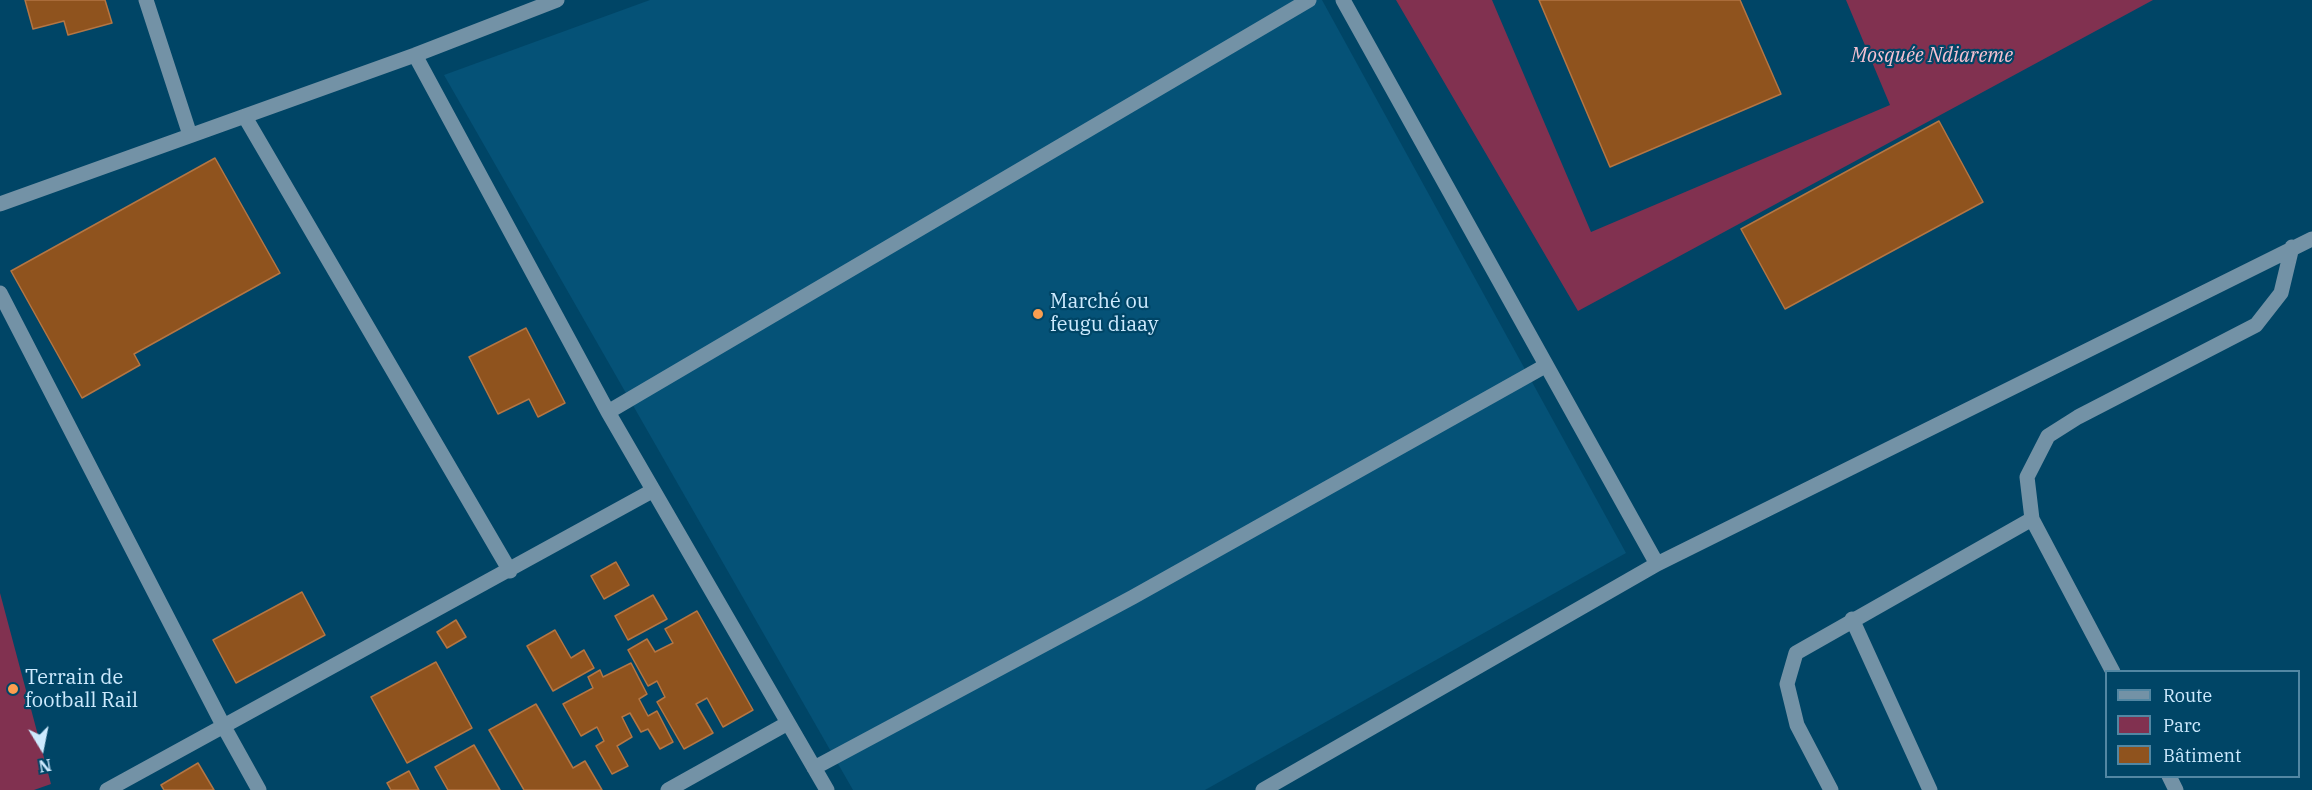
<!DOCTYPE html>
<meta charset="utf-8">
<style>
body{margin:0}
#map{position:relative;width:2312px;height:790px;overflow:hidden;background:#004566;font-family:"IBM Plex Serif",serif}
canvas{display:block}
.legend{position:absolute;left:2105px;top:670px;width:195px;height:108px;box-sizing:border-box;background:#004566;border:2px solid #5287a3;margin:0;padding:8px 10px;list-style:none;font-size:18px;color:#cdeafe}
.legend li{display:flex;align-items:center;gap:12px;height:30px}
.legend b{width:30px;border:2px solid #5287a3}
.north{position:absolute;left:12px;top:718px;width:60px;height:60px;-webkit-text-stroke:4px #004566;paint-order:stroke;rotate:170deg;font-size:16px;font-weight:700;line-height:24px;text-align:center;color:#cdeafe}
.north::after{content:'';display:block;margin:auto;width:21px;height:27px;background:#cdeafe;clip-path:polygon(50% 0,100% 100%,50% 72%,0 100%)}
</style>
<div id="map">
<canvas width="2312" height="790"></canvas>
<ul class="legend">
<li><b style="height:8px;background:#7392a6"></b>Route</li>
<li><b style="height:16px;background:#813150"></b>Parc</li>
<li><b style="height:16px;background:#8f531e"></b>Bâtiment</li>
</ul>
<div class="north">N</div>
</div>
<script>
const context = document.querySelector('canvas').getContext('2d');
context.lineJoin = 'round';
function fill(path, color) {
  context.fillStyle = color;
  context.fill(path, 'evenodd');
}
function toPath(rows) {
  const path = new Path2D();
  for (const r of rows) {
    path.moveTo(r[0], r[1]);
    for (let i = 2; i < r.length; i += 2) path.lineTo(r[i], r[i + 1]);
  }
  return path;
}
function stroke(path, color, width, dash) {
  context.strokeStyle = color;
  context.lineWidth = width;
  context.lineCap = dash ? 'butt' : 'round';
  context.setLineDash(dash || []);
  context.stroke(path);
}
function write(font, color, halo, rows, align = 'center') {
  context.font = font + ' "IBM Plex Serif",serif';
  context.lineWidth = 4.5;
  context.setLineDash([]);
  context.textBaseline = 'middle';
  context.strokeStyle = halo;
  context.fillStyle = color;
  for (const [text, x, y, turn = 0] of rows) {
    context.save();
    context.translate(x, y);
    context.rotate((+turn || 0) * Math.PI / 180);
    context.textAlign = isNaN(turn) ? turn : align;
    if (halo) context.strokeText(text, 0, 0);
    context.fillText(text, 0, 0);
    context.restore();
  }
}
fill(toPath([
 [650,0,1322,0,1626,553,1205,790,853,790,444,75]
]), '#055277');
fill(toPath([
 [1396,0,1492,0,1591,232,1890,105,1846,0,2153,0,1578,311],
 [0,593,51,784,34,790,0,790]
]), '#813150');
const building = toPath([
 [25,0,105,0,112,23,68,35,64,21,33,29,25,0],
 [1539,0,1740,0,1781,94,1610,167,1539,0],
 [1939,121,1983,202,1785,309,1741,229,1939,121],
 [215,158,280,273,134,354,140,365,82,398,11,271,215,158],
 [526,328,565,403,538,417,529,399,498,414,469,357,526,328],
 [616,562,629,585,604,599,591,576,616,562],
 [302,592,325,635,236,683,213,640,302,592],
 [653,595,667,619,628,640,615,616,653,595],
 [697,611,753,710,723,727,707,698,696,704,713,733,684,749,657,702,665,697,657,681,648,686,628,650,647,639,655,652,673,643,665,629,697,611],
 [456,620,466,637,447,648,437,632,456,620],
 [555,630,571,658,584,650,594,668,553,691,527,646,555,630],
 [436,662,472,728,407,763,371,697,436,662],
 [631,663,647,694,639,699,648,716,657,711,673,742,660,749,648,729,641,732,630,713,622,717,632,737,617,746,628,766,612,774,596,746,604,741,597,727,581,736,563,704,593,688,588,677,600,670,603,677,631,663],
 [536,704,573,768,585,761,602,790,524,790,489,730,536,704],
 [474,745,500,790,448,790,435,767,474,745],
 [198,763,214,790,164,790,161,785,198,763],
 [409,771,419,790,391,790,387,783,409,771]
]);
fill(building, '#8f531e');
stroke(building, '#b47644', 1.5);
stroke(toPath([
 [146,0,190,135],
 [1343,0,1657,564],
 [415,55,608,412,827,790],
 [245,117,510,571],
 [0,204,415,55,557,0],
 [0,293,224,727,259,790],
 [608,412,1309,0],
 [1852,619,1930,790],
 [2113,672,2032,519,2027,477,2048,436,2078,417,2256,325,2281,293,2292,247],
 [814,768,1133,597,1545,366],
 [2169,776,2176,790],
 [107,790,652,491],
 [668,790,788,723],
 [1263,790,1657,564,2312,239],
 [1831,790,1797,725,1787,684,1796,653,2032,519]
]), '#7392a6', 15);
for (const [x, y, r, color] of [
 [1038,314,6,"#fb9e50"],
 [13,689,6,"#fb9e50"]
]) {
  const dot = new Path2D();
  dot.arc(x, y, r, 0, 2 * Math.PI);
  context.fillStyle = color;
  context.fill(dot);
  stroke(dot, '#004566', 2);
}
write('italic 20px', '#f7c2d2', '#004566', [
 ["Mosquée Ndiareme",1932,56]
]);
write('20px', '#cdeafe', '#004566', [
 ["Marché ou",1050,302],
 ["feugu diaay",1050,325],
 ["Terrain de",25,678],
 ["football Rail",25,701]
], 'left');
</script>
